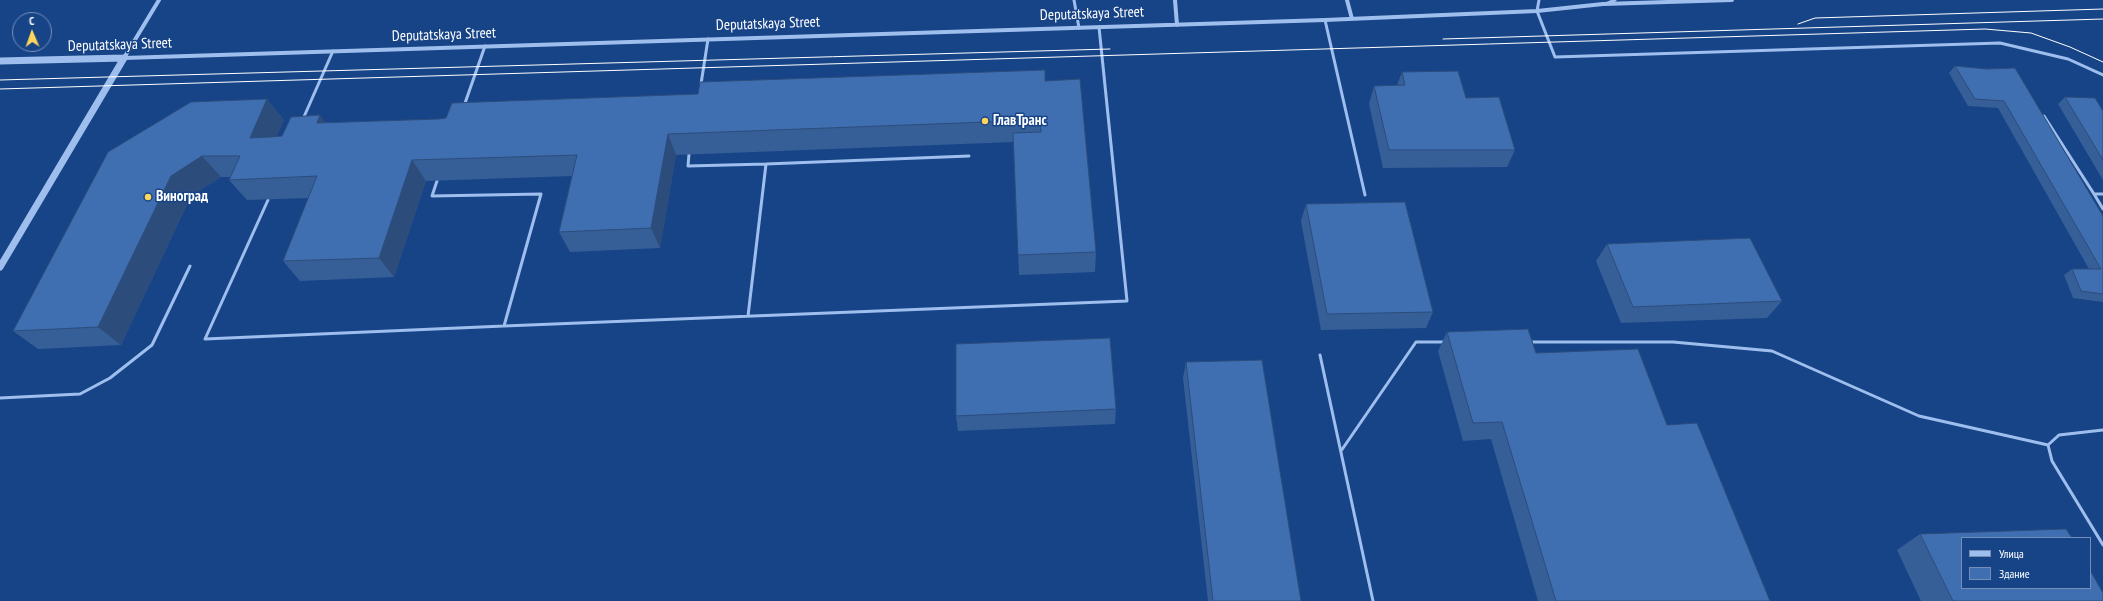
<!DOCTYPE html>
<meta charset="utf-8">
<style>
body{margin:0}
#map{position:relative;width:2103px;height:601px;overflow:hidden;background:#174487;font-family:"PT Sans Narrow",sans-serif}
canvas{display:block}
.legend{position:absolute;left:1961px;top:537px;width:130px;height:52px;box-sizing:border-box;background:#174487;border:1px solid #748fb7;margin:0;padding:5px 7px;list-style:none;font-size:12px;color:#fff}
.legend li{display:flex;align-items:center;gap:8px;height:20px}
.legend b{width:20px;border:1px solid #748fb7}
.north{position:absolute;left:12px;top:12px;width:40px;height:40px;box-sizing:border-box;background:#174487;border:1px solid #748fb7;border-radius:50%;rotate:358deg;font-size:11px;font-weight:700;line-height:16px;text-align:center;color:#fff}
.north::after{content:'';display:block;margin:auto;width:14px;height:18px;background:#ffd65a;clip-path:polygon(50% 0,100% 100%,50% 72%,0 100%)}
</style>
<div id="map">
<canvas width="2103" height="601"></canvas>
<ul class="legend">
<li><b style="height:5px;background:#9ebfee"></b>Улица</li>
<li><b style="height:11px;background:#3f6eb1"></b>Здание</li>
</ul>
<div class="north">С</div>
</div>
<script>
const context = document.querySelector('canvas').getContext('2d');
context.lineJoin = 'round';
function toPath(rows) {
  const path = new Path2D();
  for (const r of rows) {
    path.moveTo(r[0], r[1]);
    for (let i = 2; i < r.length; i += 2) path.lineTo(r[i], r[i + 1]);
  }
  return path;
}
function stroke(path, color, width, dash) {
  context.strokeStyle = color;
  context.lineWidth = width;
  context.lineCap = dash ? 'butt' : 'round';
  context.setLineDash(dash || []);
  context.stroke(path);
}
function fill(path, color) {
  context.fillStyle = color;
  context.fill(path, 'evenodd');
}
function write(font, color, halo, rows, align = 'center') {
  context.font = font + ' "PT Sans Narrow",sans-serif';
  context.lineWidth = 3;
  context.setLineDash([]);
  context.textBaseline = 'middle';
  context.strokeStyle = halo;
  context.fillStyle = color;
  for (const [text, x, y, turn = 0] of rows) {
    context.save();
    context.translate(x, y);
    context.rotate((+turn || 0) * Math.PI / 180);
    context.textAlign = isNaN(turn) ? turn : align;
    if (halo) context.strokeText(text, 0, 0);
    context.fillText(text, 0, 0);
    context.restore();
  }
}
stroke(toPath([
 [1074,0,1079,28],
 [1539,0,1537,11,1555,57,2000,43,2068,59,2103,75],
 [1608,3,1615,0],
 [1325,20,1365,195],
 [701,84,708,39],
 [464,106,485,46],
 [2044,116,2094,194,2103,194],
 [303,119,333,51],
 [689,154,688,166,766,164,748,316],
 [766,164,969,156],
 [2094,194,2103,209],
 [268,200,205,339,504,326,541,194,432,196,437,181],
 [504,326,1127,301,1099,27],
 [1529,342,1673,342,1772,351,1919,416,2048,445],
 [1320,355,1373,601],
 [0,398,80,394,110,378,152,345,190,266],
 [2103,430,2059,435,2048,445,2052,461,2103,545],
 [1341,451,1416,342,1446,342]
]), '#9ebfee', 3);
stroke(toPath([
 [1175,0,1177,25],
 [1347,0,1352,19],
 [124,58,1325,20,1537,11,1603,4,1732,0],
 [124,58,159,0]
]), '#9ebfee', 4);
stroke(toPath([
 [0,61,124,58],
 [0,267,124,58]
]), '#9ebfee', 7);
stroke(toPath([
 [1798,24,1815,18,2103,9],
 [1443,39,2103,19],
 [0,80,1110,49],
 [0,89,1985,29,2031,33,2070,47,2103,62]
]), '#fff', 1);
fill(toPath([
 [1955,66,1987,69,2103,216,2103,302,2073,298,2064,275,2072,269,2089,269,1998,108,1968,106,1949,73],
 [1402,72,1466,98,1515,150,1507,167,1383,168,1369,104,1374,86,1397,85],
 [1045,81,1096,252,1095,272,1019,275,1014,142,676,155,660,248,570,252,559,232,572,176,426,181,394,277,300,281,283,261,309,198,247,200,229,180,231,177,221,177,191,196,121,345,38,349,13,331,191,102,267,99,284,120,276,137,282,136,325,123,439,119,698,94],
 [2065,97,2103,111,2103,180,2058,104],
 [1306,204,1433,312,1426,328,1321,330,1301,221],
 [1607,244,1782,301,1767,318,1621,323,1596,261],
 [1447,332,1536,353,1667,425,1770,601,1538,601,1491,439,1463,441,1438,351],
 [1186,362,1301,601,1208,601,1183,378],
 [1116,409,1115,424,958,431,956,416],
 [1920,534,2103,601,1921,601,1897,550]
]), '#365f98');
fill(toPath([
 [267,99,284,120,267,158,250,138],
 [320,115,335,136,317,123],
 [668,134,676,155,660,248,651,228],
 [202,156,221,177,191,196,121,345,98,327,171,176],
 [412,160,426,181,394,277,379,258]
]), '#2c4d7c');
const building = toPath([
 [1955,66,1987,69,2015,68,2103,216,2103,294,2081,291,2072,269,2101,269,2004,101,1975,99,1955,66],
 [1045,70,1045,81,1080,79,1096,252,1018,255,1013,133,1041,132,1040,120,668,134,651,228,559,232,577,155,412,160,379,258,283,261,317,176,229,180,240,156,202,156,171,176,98,327,13,331,108,152,191,102,267,99,250,138,270,137,282,136,291,117,320,115,317,123,439,119,446,118,452,103,698,94,700,82,1045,70],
 [1458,71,1466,98,1499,97,1515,150,1389,150,1374,86,1405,85,1402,72,1458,71],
 [2065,97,2095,98,2103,111,2103,160,2065,97],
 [1405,202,1433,312,1327,314,1306,204,1405,202],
 [1750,238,1782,301,1633,307,1607,244,1750,238],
 [1528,329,1536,353,1638,349,1667,425,1697,423,1770,601,1556,601,1502,422,1473,423,1447,332,1528,329],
 [1110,338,1116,409,956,416,956,344,1110,338],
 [1262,360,1301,601,1213,601,1186,362,1262,360],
 [2066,529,2072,538,1962,538,1962,588,2090,588,2090,570,2103,593,2103,601,1953,601,1920,534,2066,529]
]);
fill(building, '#3f6eb1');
stroke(building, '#2c4d7c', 1);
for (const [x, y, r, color] of [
 [985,121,4,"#ffd65a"],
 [148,197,4,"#ffd65a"]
]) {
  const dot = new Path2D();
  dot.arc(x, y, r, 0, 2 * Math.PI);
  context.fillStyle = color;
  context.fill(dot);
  stroke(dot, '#174487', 1.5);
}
write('15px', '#fff', '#174487', [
 ["Deputatskaya Street",1092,14,-2],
 ["Deputatskaya Street",768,24,-2],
 ["Deputatskaya Street",444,35,-2],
 ["Deputatskaya Street",120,45,-2]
]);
write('bold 15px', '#fff', '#174487', [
 ["ГлавТранс",993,121],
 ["Виноград",156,197]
], 'left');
</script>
